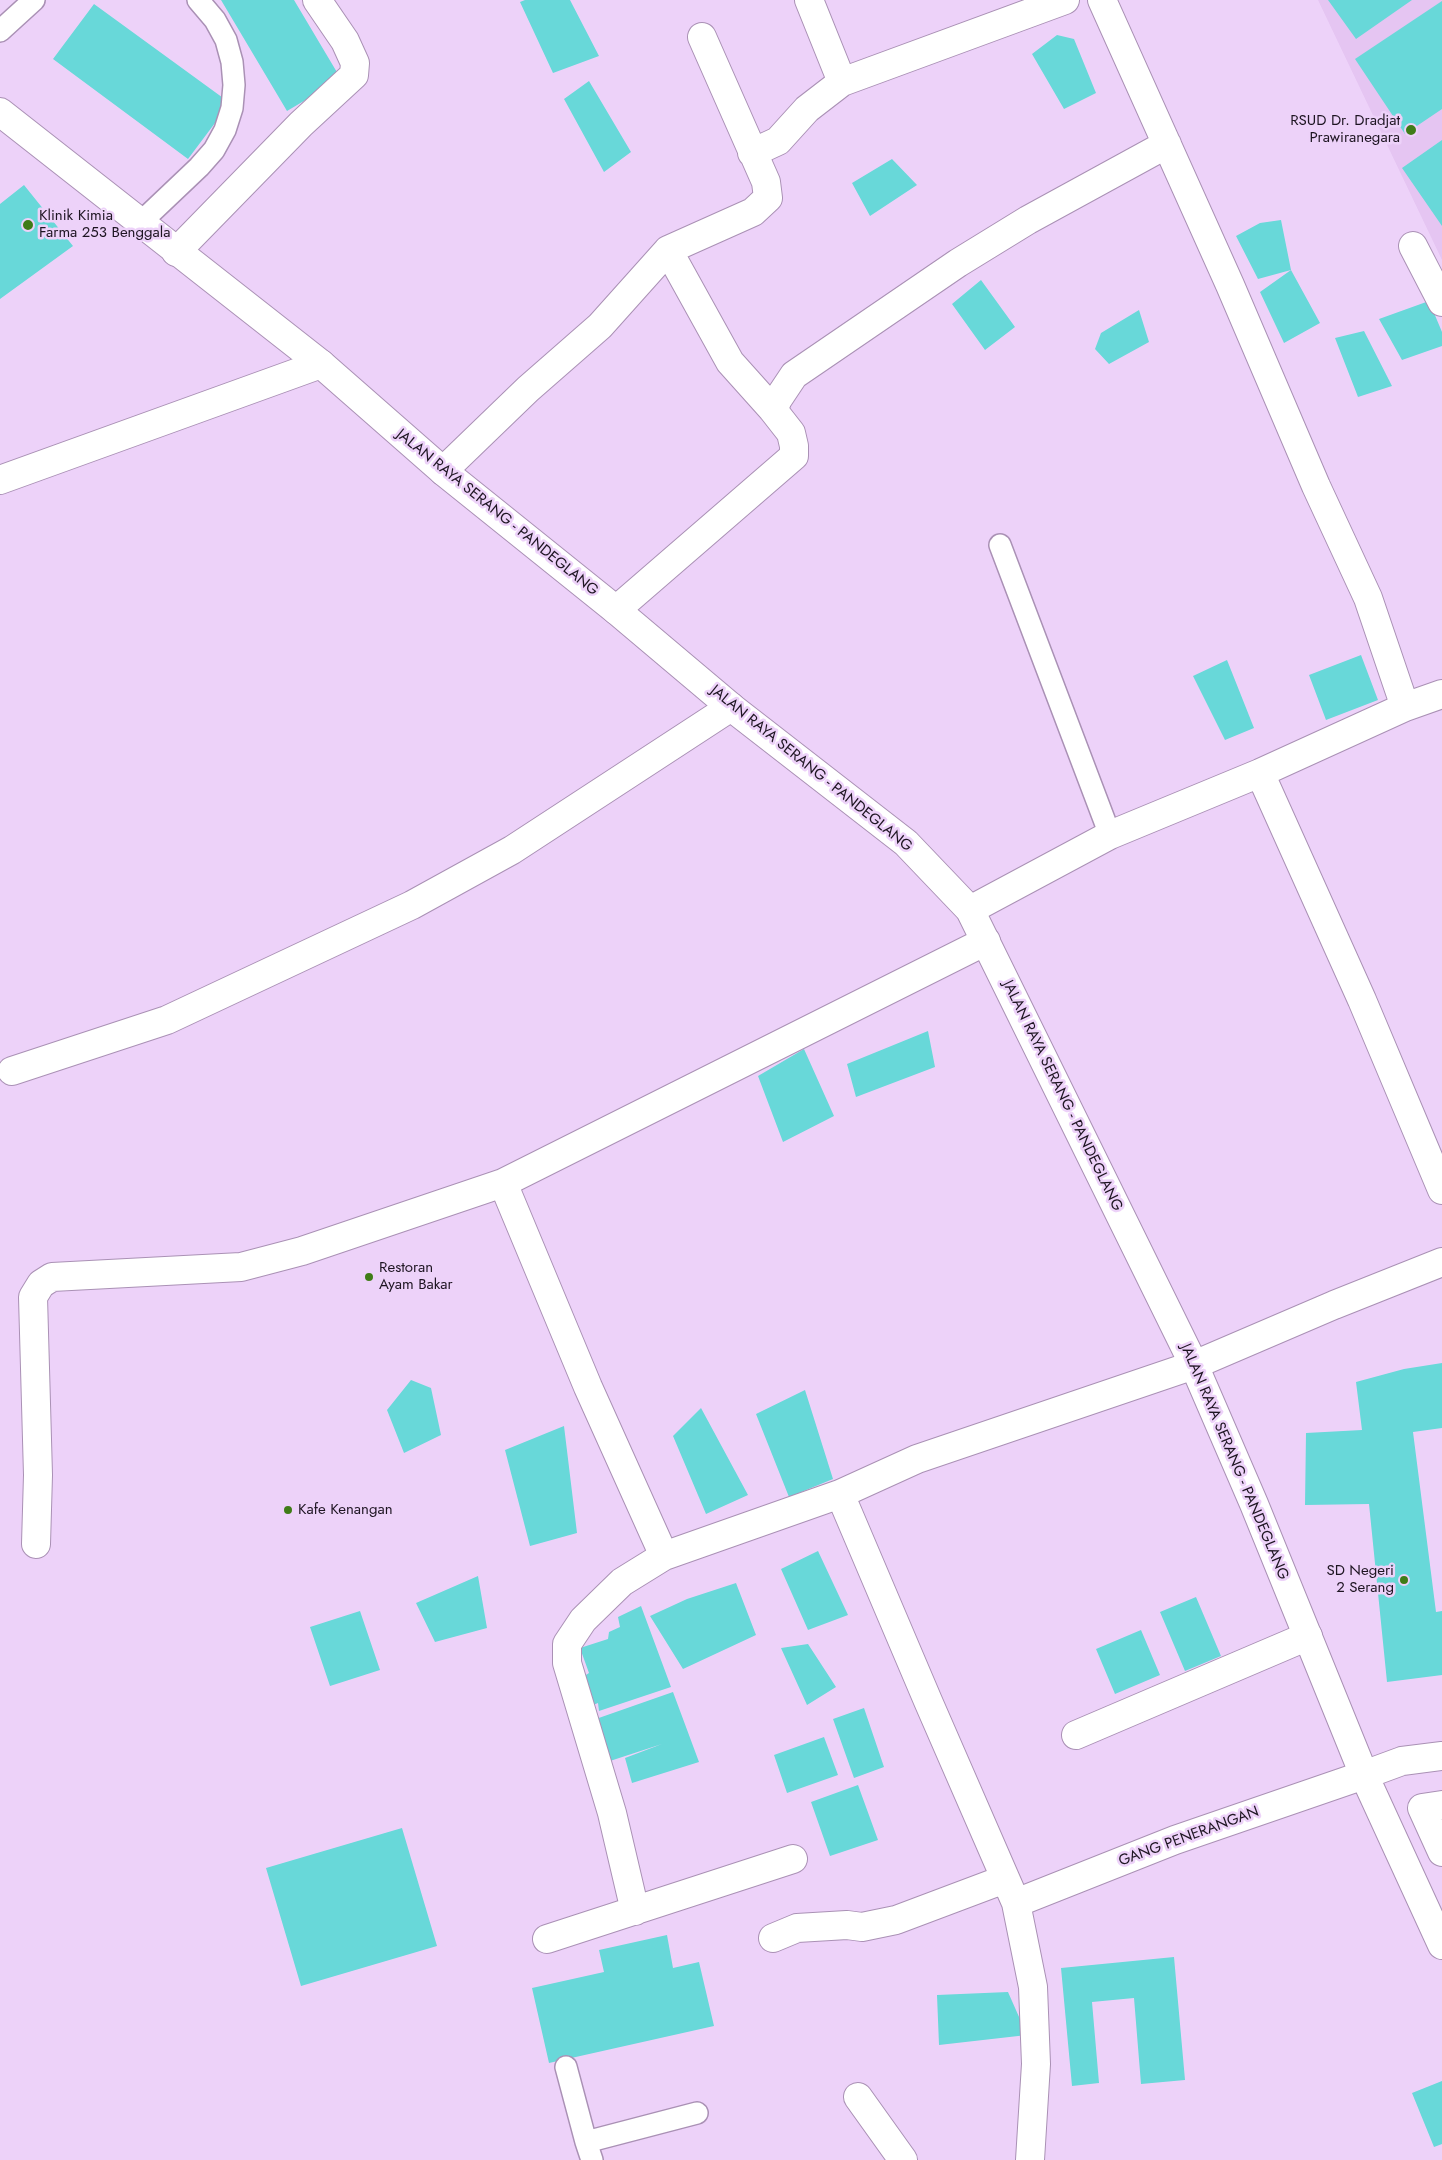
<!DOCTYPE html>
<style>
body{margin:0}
canvas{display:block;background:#edd2f9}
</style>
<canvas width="1442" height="2160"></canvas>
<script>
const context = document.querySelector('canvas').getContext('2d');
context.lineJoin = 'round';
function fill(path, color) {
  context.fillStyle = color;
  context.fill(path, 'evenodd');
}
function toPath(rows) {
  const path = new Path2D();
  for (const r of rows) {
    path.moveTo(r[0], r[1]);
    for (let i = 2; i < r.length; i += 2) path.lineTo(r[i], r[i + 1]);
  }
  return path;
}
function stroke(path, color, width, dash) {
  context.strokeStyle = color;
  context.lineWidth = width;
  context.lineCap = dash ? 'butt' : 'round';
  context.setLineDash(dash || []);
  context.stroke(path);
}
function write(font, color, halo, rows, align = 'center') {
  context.font = font + ' Jost,sans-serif';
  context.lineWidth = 5;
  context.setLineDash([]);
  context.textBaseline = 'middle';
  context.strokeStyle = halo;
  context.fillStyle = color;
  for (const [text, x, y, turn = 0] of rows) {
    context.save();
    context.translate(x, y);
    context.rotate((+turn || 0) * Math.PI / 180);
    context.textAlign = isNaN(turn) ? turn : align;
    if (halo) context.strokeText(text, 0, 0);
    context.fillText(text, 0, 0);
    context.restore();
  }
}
fill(toPath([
 [1318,0,1442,0,1442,260]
]), '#e5c5f2');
fill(toPath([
 [221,0,294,0,341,79,287,111],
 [525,0,570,0,599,56,553,73,520,2],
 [1328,0,1412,0,1356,39],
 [1442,1,1442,109,1405,134,1355,59],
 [94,4,230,103,188,159,53,59],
 [1057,35,1074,39,1096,93,1064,109,1032,54],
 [589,81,631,152,604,172,564,99],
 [1442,140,1442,226,1402,168],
 [892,159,917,185,870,216,852,183],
 [24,185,73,246,0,299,0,204],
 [1281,220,1291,270,1258,279,1236,236,1260,223],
 [1291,270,1320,323,1284,343,1260,292],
 [981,280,1015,327,985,350,952,304],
 [1429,301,1442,332,1442,346,1402,360,1379,319],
 [1139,310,1149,342,1109,364,1095,349,1101,333],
 [1364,331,1392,386,1358,397,1335,338],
 [1361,655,1378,700,1326,720,1309,675],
 [1227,660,1254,728,1225,740,1193,676],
 [928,1031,935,1067,856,1097,847,1064],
 [804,1049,834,1116,783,1142,758,1076],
 [1442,1363,1442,1428,1413,1432,1436,1612,1442,1611,1442,1675,1387,1682,1369,1504,1305,1505,1306,1433,1362,1430,1356,1382,1404,1369],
 [411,1380,431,1388,441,1435,404,1453,387,1410],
 [805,1390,833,1479,789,1497,756,1414],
 [701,1408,748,1495,706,1514,673,1436],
 [564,1426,577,1533,530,1546,505,1450],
 [818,1551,848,1615,808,1630,781,1569],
 [478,1576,487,1628,435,1642,416,1603],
 [736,1583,756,1635,683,1669,650,1616,687,1599],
 [1196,1597,1221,1656,1185,1671,1160,1612],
 [641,1606,671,1687,599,1711,598,1703,588,1707,578,1680,589,1673,580,1648,608,1639,609,1632,620,1627,618,1617],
 [360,1611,380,1670,330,1686,310,1627],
 [1141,1630,1160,1675,1115,1694,1096,1649],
 [808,1644,836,1687,807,1705,781,1648],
 [673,1692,699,1762,632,1783,625,1758,662,1744,610,1761,593,1720],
 [864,1708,884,1767,854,1778,833,1719],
 [824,1737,838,1775,787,1793,774,1755],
 [858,1785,878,1840,830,1856,811,1802],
 [402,1828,437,1946,301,1986,266,1868],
 [667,1935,673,1968,699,1962,714,2026,549,2063,532,1988,604,1972,599,1950],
 [1174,1957,1185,2080,1141,2084,1134,1998,1092,2002,1099,2083,1072,2086,1061,1968],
 [1008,1992,1027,2035,939,2045,937,1995],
 [1442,2081,1442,2144,1434,2147,1412,2093]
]), '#68d8d9');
const lane = toPath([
 [0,31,34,0],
 [140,223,199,167,214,150,225,130,232,108,234,85,232,62,226,40,215,20,198,0],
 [1000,545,1110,835],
 [566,2067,586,2142],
 [592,2160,586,2142,697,2113]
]);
const street = toPath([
 [809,0,842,82],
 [1102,0,1230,285,1316,486,1368,598,1405,707],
 [752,153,778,141,807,109,842,82,1065,0],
 [1413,246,1442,302],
 [176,252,301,124,354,75,355,63,345,41,317,0],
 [773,410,778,399,794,375,958,263,1028,220,1167,144],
 [443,471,528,389,600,326,668,250,753,212,768,198,766,182,702,37],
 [0,480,321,364],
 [616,610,794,456,794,446,791,433,773,410,730,362,668,250],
 [1260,773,1362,1000,1442,1190],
 [970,910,1110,835,1260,773,1405,707,1442,694],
 [986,941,503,1183,588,1387,664,1556,840,1494,917,1459,1194,1365,1334,1305,1442,1262],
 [12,1071,167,1020,412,905,512,850,731,707],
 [840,1494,928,1701,1016,1903,1033,1987,1036,2064,1030,2160],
 [36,1544,38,1475,33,1297,41,1284,52,1277,241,1267,302,1251,503,1183],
 [1076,1735,1308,1636],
 [1016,1903,1175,1840,1364,1775],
 [635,1911,612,1813,567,1663,567,1644,583,1620,622,1582,664,1556],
 [773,1938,797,1928,847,1925,862,1927,896,1920,1005,1879],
 [547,1939,793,1859],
 [858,2097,903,2160]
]);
const secondary = toPath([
 [0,112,321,364,443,471,616,610,731,707,906,843,970,910,1194,1365,1254,1504,1364,1775,1442,1945],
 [1364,1775,1402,1761,1442,1756],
 [1442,1805,1422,1808,1442,1852]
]);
stroke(lane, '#aa91b5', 24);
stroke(street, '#aa91b5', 30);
stroke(secondary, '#aa91b5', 30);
stroke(lane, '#fff', 21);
stroke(street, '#fff', 28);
stroke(secondary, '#fff', 28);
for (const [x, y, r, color] of [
 [1411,130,6,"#3f7c17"],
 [28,225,6,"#3f7c17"],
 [369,1277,5,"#3f7c17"],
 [288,1510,5,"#3f7c17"],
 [1404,1580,5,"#3f7c17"]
]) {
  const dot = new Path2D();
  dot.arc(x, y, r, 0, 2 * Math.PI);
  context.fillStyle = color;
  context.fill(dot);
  stroke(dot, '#edd2f9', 2);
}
write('15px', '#1e1522', '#edd2f9', [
 ["RSUD Dr. Dradjat",1400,121,"right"],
 ["Prawiranegara",1400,138,"right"],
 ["Klinik Kimia",39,216],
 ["Farma 253 Benggala",39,233],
 ["Restoran",379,1268],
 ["Ayam Bakar",379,1285],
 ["Kafe Kenangan",298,1510],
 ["SD Negeri",1394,1571,"right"],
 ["2 Serang",1394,1588,"right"]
], 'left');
write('15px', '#1e1522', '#edd2f9', [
 ["JALAN RAYA SERANG - PANDEGLANG",497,513,39],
 ["JALAN RAYA SERANG - PANDEGLANG",811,769,39],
 ["JALAN RAYA SERANG - PANDEGLANG",1062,1096,64],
 ["JALAN RAYA SERANG - PANDEGLANG",1234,1462,67],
 ["GANG PENERANGAN",1189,1837,-20]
]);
</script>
